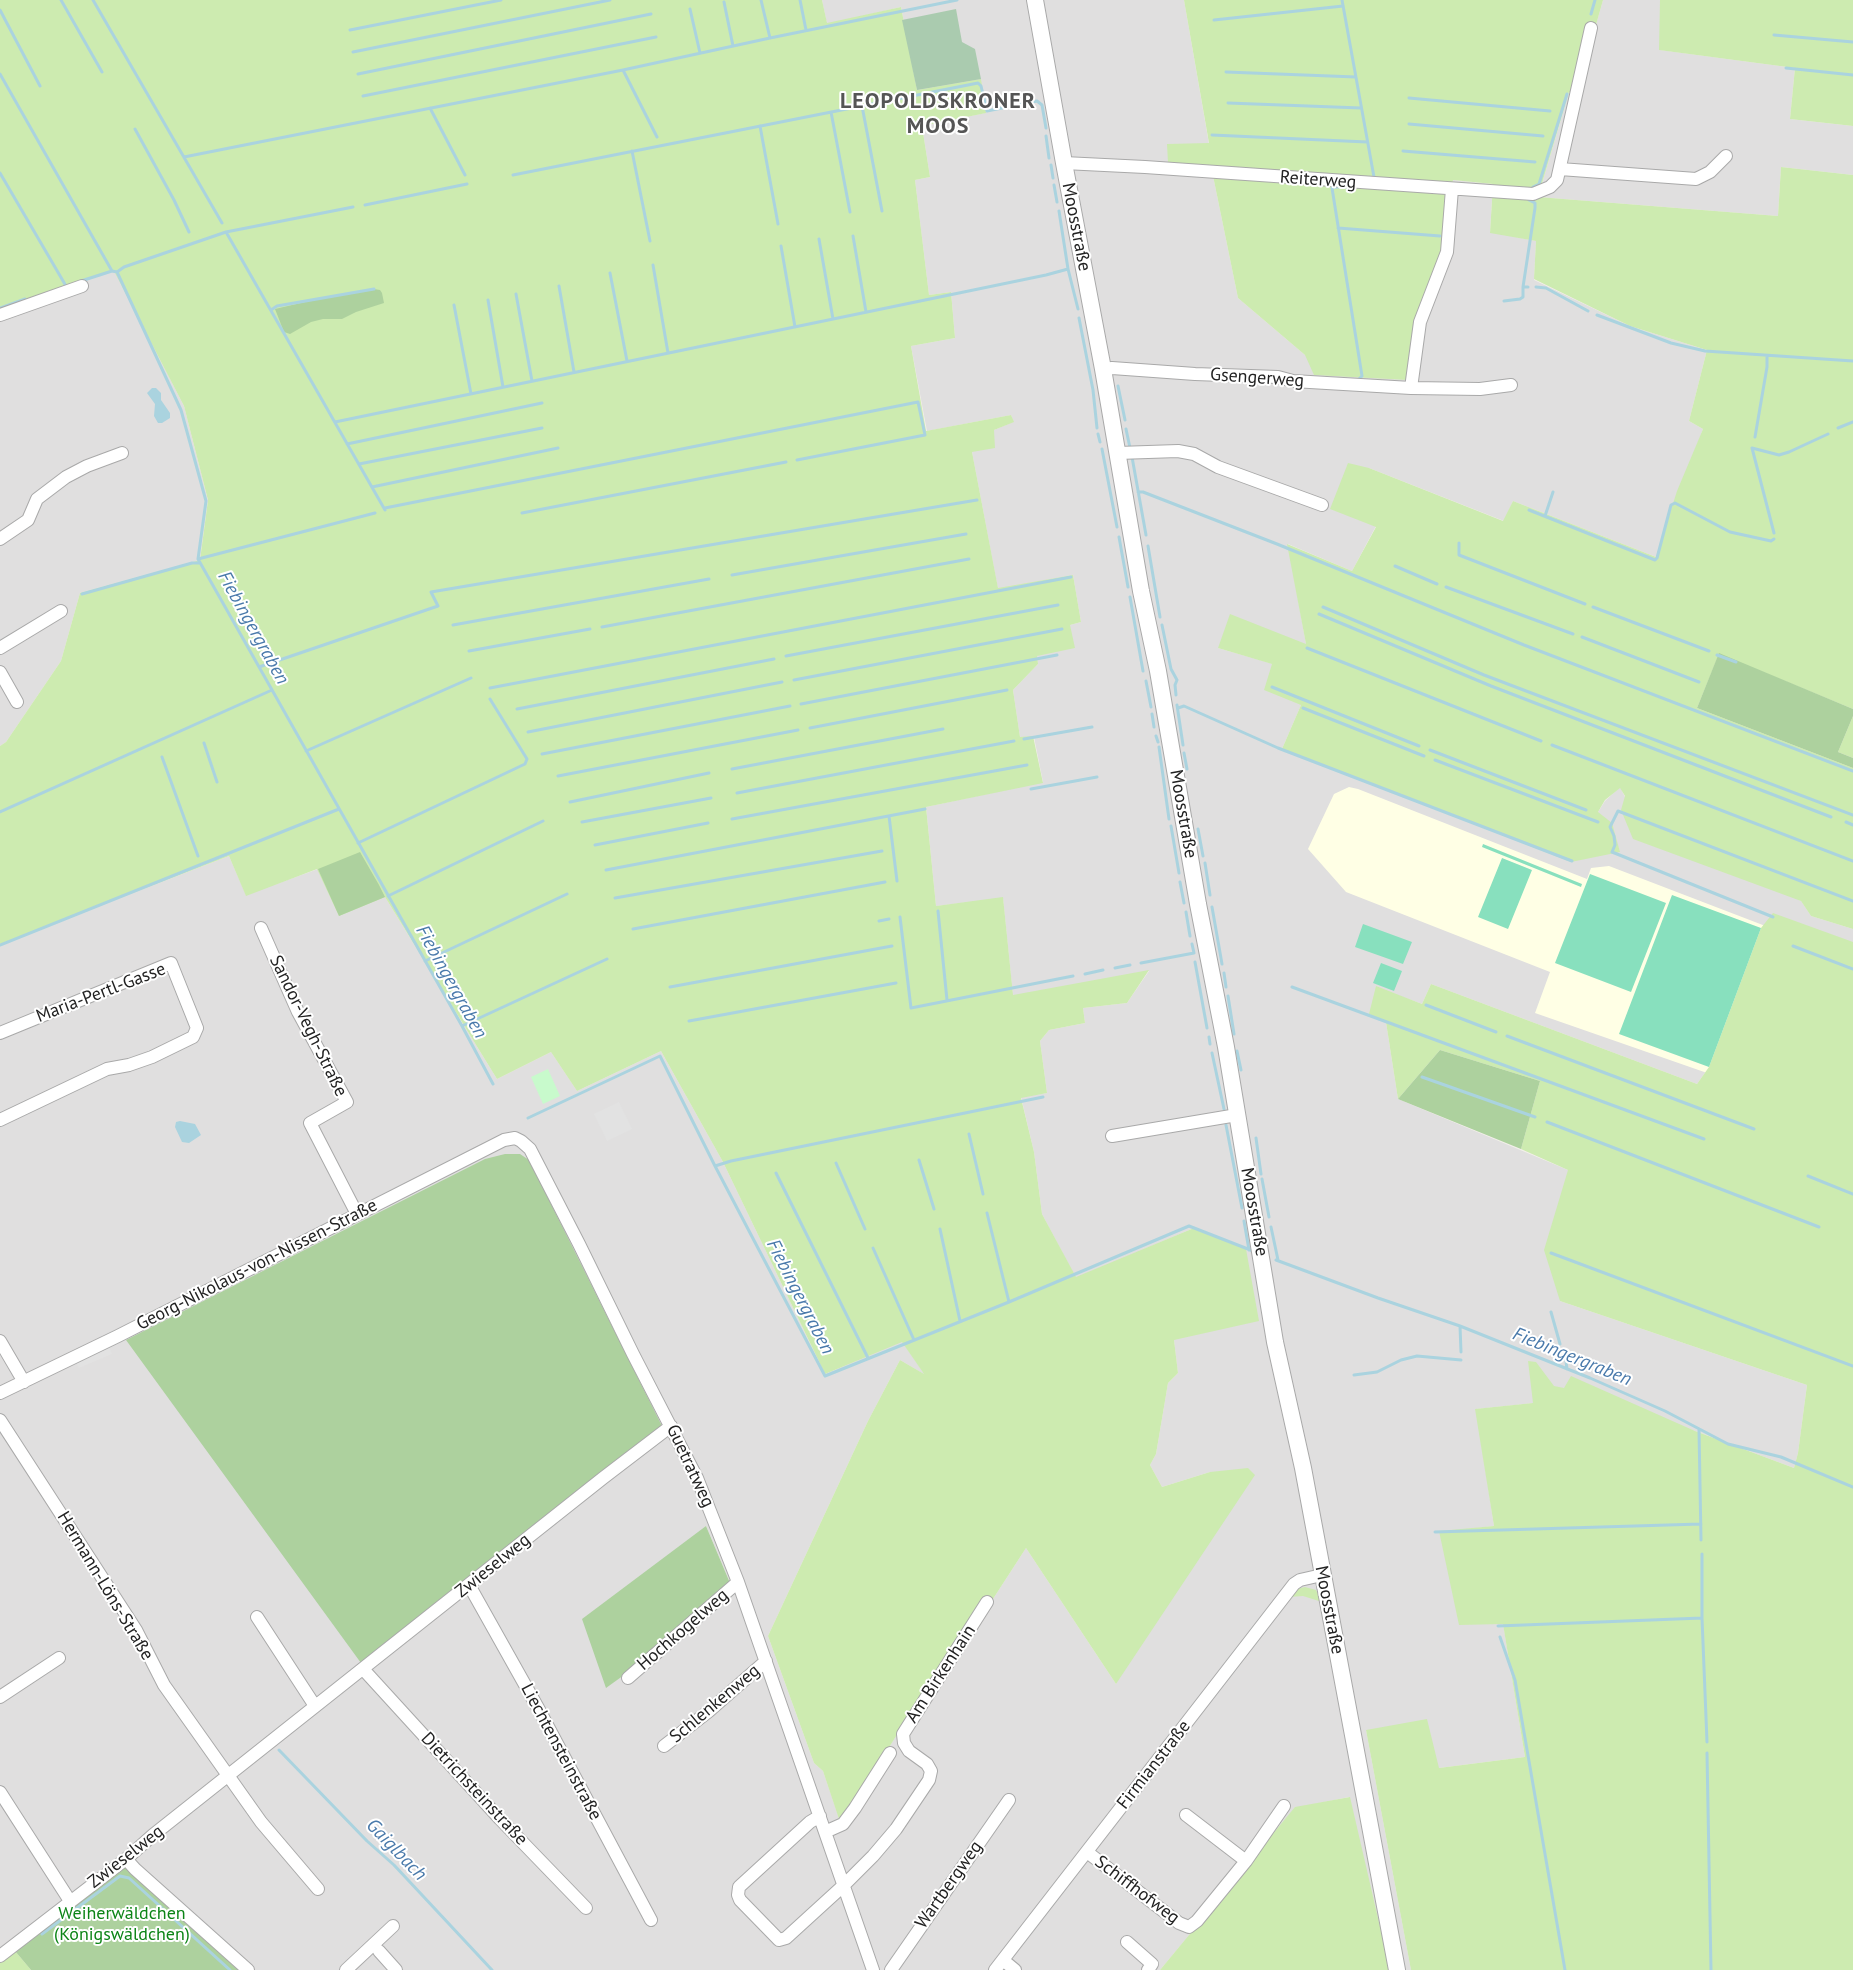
<!DOCTYPE html>
<meta charset="utf-8">
<style>
body{margin:0}
canvas{display:block;background:#f2efe9}
</style>
<canvas width="1853" height="1970"></canvas>
<script>
const context = document.querySelector('canvas').getContext('2d');
context.lineJoin = 'round';
function fill(path, color) {
  context.fillStyle = color;
  context.fill(path, 'evenodd');
}
function toPath(rows) {
  const path = new Path2D();
  for (const r of rows) {
    path.moveTo(r[0], r[1]);
    for (let i = 2; i < r.length; i += 2) path.lineTo(r[i], r[i + 1]);
  }
  return path;
}
function stroke(path, color, width, dash) {
  context.strokeStyle = color;
  context.lineWidth = width;
  context.lineCap = dash ? 'butt' : 'round';
  context.setLineDash(dash || []);
  context.stroke(path);
}
function write(font, color, halo, rows, align = 'center') {
  context.font = font + ' "PT Sans",sans-serif';
  context.lineWidth = 4;
  context.setLineDash([]);
  context.textBaseline = 'middle';
  context.strokeStyle = halo;
  context.fillStyle = color;
  for (const [text, x, y, turn = 0] of rows) {
    context.save();
    context.translate(x, y);
    context.rotate((+turn || 0) * Math.PI / 180);
    context.textAlign = isNaN(turn) ? turn : align;
    if (halo) context.strokeText(text, 0, 0);
    context.fillText(text, 0, 0);
    context.restore();
  }
}
fill(toPath([
 [822,0,1184,0,1209,144,1167,144,1211,166,1238,298,1305,355,1441,255,1453,180,1493,184,1490,232,1536,241,1534,280,1630,326,1707,350,1689,421,1703,429,1656,557,1513,501,1504,521,1369,468,1376,526,1352,571,1288,544,1306,644,1218,648,1273,664,1301,705,1282,749,1598,812,1605,801,1620,787,1625,797,1801,901,1811,916,1853,929,1853,942,1709,1067,1697,1084,1431,984,1422,1004,1376,987,1386,1022,1398,1099,1568,1170,1560,1301,1807,1385,1798,1453,1794,1468,1695,1431,1564,1388,1534,1403,1476,1409,1494,1526,1439,1532,1503,1623,1525,1757,1439,1768,1366,1730,1411,1970,1390,1970,1349,1797,1295,1808,1160,1970,238,1970,125,1867,0,1963,0,944,229,856,246,895,318,869,385,897,497,1079,551,1052,577,1091,661,1051,723,1162,825,1374,902,1341,925,1375,900,1360,868,1421,768,1636,814,1763,823,1771,840,1821,858,1796,984,1597,991,1602,1026,1548,1116,1684,1210,1472,1162,1487,1150,1465,1156,1454,1168,1383,1178,1373,1174,1340,1194,1228,1076,1278,1042,1214,1034,1152,1021,1097,1047,1093,1040,1041,1049,1030,1085,1023,1083,1008,1127,1003,1149,971,1013,996,1003,898,936,906,926,807,1043,782,1034,737,1020,737,1013,690,1038,664,1037,656,1070,625,1081,622,1073,575,998,589,972,452,994,430,1013,422,1011,415,927,431,911,346,955,338,951,292,929,295,915,180,930,177,922,126,985,113,980,80,917,90,901,7,827,24],
 [706,1526,730,1583,631,1670,606,1687],
 [1603,0,1660,0,1660,50,1795,68,1790,119,1853,126,1853,175,1781,167,1778,216,1538,197,1569,92,1582,93,1594,32],
 [114,270,184,406,208,500,200,560,80,593,61,661,6,742,0,746,0,309]
]), '#e0dfdf');
fill(toPath([
 [1349,787,1358,789,1587,879,1591,868,1609,866,1768,927,1710,1074,1535,1013,1550,972,1346,892,1308,849,1334,794]
]), '#ffffe5');
fill(toPath([
 [0,0,822,0,827,23,901,7,917,90,981,79,986,113,922,126,930,177,915,180,929,295,951,292,955,338,911,346,926,431,1011,415,1014,422,994,430,995,448,972,452,998,588,1073,575,1081,622,1070,625,1075,648,1037,656,1038,664,1013,690,1020,737,1033,736,1043,783,926,807,936,906,1003,897,1013,995,1149,970,1127,1003,1083,1008,1085,1023,1049,1030,1040,1041,1047,1093,1021,1098,1034,1152,1042,1214,1076,1277,1194,1228,1246,1249,1259,1321,1174,1340,1178,1373,1168,1383,1156,1454,1150,1465,1162,1487,1210,1472,1248,1468,1255,1475,1116,1684,1026,1548,991,1602,984,1598,858,1796,840,1822,823,1771,814,1763,768,1636,868,1421,900,1360,924,1374,902,1342,825,1374,723,1162,661,1051,577,1091,551,1052,497,1079,385,897,339,916,317,869,246,896,229,856,0,944,0,746,6,742,61,661,80,593,200,560,208,500,184,406,114,271,0,309],
 [1184,0,1603,0,1594,32,1582,94,1569,92,1538,197,1778,216,1781,167,1853,175,1853,709,1719,654,1697,708,1853,768,1853,929,1811,916,1801,901,1633,839,1621,810,1625,796,1620,788,1605,800,1598,812,1612,823,1620,852,1571,862,1282,749,1301,705,1264,690,1272,664,1218,648,1230,614,1306,644,1287,544,1352,571,1376,527,1330,509,1348,463,1369,468,1503,521,1513,501,1656,557,1677,491,1703,429,1689,421,1707,350,1630,326,1534,279,1536,241,1490,233,1493,184,1453,180,1441,255,1408,380,1314,375,1305,355,1238,298,1211,166,1168,163,1167,144,1209,143],
 [1660,0,1853,0,1853,126,1790,119,1795,68,1659,50],
 [1853,716,1853,758,1838,752],
 [1773,913,1853,942,1853,1970,1411,1970,1366,1730,1427,1719,1439,1768,1525,1757,1503,1624,1459,1625,1439,1531,1494,1526,1475,1409,1533,1403,1528,1361,1536,1362,1554,1386,1564,1388,1571,1376,1695,1431,1794,1468,1798,1453,1807,1385,1560,1301,1544,1250,1568,1170,1521,1149,1540,1081,1440,1050,1398,1099,1386,1022,1369,1014,1376,986,1422,1004,1431,984,1697,1084,1709,1067,1761,928],
 [1305,1587,1316,1590,1322,1602,1303,1596,1289,1597,1297,1589],
 [1350,1797,1390,1970,1160,1970,1295,1807],
 [15,1951,31,1970,0,1970,0,1963]
]), '#cdebb0');
fill(toPath([
 [374,289,380,290,382,293,384,303,356,312,342,319,323,319,311,322,290,334,284,332,275,309,318,299],
 [1719,653,1853,709,1853,716,1838,752,1853,758,1853,768,1697,708],
 [360,852,379,885,385,897,339,916,318,869],
 [1440,1050,1540,1081,1521,1149,1398,1099],
 [505,1154,520,1154,529,1160,662,1426,361,1663,126,1340,485,1159],
 [706,1526,730,1583,631,1670,606,1688,582,1619],
 [125,1867,199,1934,238,1970,31,1970,15,1951]
]), '#add19e');
fill(toPath([
 [956,9,962,42,975,49,981,79,917,90,902,20]
]), '#aacbaf');
fill(toPath([
 [548,1069,560,1096,543,1104,531,1077]
]), '#c8facc');
fill(toPath([
 [1483,844,1582,884,1581,887,1482,847],
 [1502,858,1532,870,1508,929,1478,917],
 [1590,874,1666,903,1631,992,1555,963],
 [1672,895,1761,928,1709,1067,1619,1034],
 [1363,924,1412,942,1403,964,1355,947],
 [1381,963,1402,971,1394,991,1373,983]
]), '#88e0be');
fill(toPath([
 [619,1102,632,1129,607,1141,594,1114],
 [109,1347,112,1354,79,1368,76,1362]
]), '#e2e2e2');
fill(toPath([
 [152,388,156,388,161,393,161,400,170,413,170,418,162,423,158,423,154,416,155,404,147,393],
 [180,1121,195,1124,201,1135,189,1143,182,1142,175,1127,176,1122]
]), '#aad3df');
stroke(toPath([
 [61,0,102,72],
 [93,0,222,223],
 [761,0,770,38],
 [800,0,806,30],
 [1342,0,1374,177],
 [724,2,733,46],
 [690,9,700,53],
 [0,10,40,86],
 [1591,14,1595,0],
 [1214,20,1343,6],
 [350,30,501,0],
 [1774,35,1853,42],
 [353,52,610,0],
 [1786,68,1853,75],
 [623,70,657,137],
 [1226,72,1356,77],
 [0,74,112,271],
 [358,74,651,14],
 [363,96,656,37],
 [1409,98,1550,111],
 [1228,103,1361,108],
 [862,106,882,211],
 [430,108,465,175],
 [831,112,850,212],
 [1409,124,1543,136],
 [760,126,778,224],
 [135,129,174,200,189,232],
 [1212,135,1367,142],
 [1046,136,1049,158],
 [632,151,650,241],
 [1403,151,1535,162],
 [184,157,623,70,770,38,957,0],
 [1051,165,1053,178],
 [0,173,66,286],
 [513,175,978,83,981,86,987,111,1037,101,1042,105,1046,128],
 [1054,185,1057,202],
 [1350,187,1337,187,1332,188,1362,376,1358,380],
 [1533,187,1539,184,1567,94],
 [365,205,467,184],
 [1059,211,1068,269,1078,309],
 [1338,228,1440,236],
 [226,232,385,510],
 [853,236,866,312],
 [819,239,833,319],
 [781,246,795,327],
 [653,265,668,353],
 [117,272,124,267,226,232,353,207],
 [610,273,627,361],
 [81,281,112,271,117,272,181,410,206,501,198,559,462,1026,493,1084],
 [559,286,574,372],
 [1528,287,1523,287,1535,208,1535,203,1529,200],
 [1536,287,1546,288,1588,311],
 [516,294,532,381],
 [488,300,503,387],
 [1504,301,1520,299,1523,297,1523,287],
 [454,305,471,394],
 [0,308,25,299],
 [271,310,277,306,374,289],
 [1597,315,1671,343,1705,351,1853,361],
 [1079,318,1093,390,1097,428],
 [1118,386,1125,420],
 [335,422,1046,275,1068,269],
 [1838,428,1853,422],
 [1126,429,1130,448],
 [1098,434,1100,442],
 [1755,437,1767,367,1767,356],
 [347,444,542,403],
 [1102,449,1117,527],
 [1132,457,1146,535],
 [359,464,542,428],
 [372,487,558,448],
 [1138,492,1143,492,1277,544,1524,645,1853,771],
 [385,508,918,402,925,435,797,460],
 [1529,510,1655,560,1657,558,1671,505,1675,503,1730,532,1771,541,1774,539],
 [522,513,786,462],
 [1545,516,1553,492],
 [1774,533,1752,448,1779,455,1789,452,1828,434],
 [1119,537,1128,587],
 [1459,543,1459,555,1585,604],
 [1148,546,1160,617],
 [198,559,375,513],
 [1395,566,1437,584],
 [732,575,966,534],
 [1446,587,1573,634],
 [82,594,192,563,200,563],
 [1130,597,1143,671],
 [1323,607,1484,675,1853,815],
 [1593,607,1709,651],
 [1319,614,1491,686,1831,817],
 [453,625,709,579],
 [1162,625,1171,669,1177,680,1175,685,1176,695],
 [602,627,969,559],
 [1582,637,1699,682],
 [1307,648,1541,741],
 [469,651,590,629],
 [1717,655,1736,662],
 [786,656,1058,605],
 [259,667,438,606,431,592,977,500],
 [794,680,1062,629],
 [1146,681,1151,707],
 [1272,687,1419,746],
 [490,688,1071,577],
 [801,704,1057,655],
 [1177,705,1183,745],
 [1178,708,1184,706,1278,748,1572,861],
 [1303,708,1424,756],
 [517,709,774,659],
 [1152,714,1154,727],
 [810,728,1007,690],
 [528,732,782,682],
 [1156,736,1158,742],
 [1024,739,1092,727],
 [204,743,217,782],
 [1552,745,1853,861],
 [1159,747,1169,819],
 [1430,750,1586,810],
 [306,751,471,678],
 [1184,753,1187,769],
 [542,754,790,706],
 [162,757,198,856],
 [1435,760,1598,822],
 [732,769,943,729],
 [558,776,798,730],
 [1031,789,1097,777],
 [737,793,1014,741],
 [570,802,709,773],
 [0,812,272,690],
 [889,816,897,881],
 [732,819,1027,765],
 [582,822,711,798],
 [1846,822,1853,825],
 [1171,826,1179,873],
 [1198,829,1203,856],
 [358,843,525,764,527,759,490,699],
 [595,845,708,823],
 [1205,863,1210,895],
 [606,870,925,809],
 [1180,882,1184,903],
 [388,896,543,821],
 [615,898,882,851],
 [1212,907,1222,964],
 [938,911,947,1000],
 [1186,912,1190,936],
 [900,917,911,1008,1073,976],
 [1773,917,1612,852,1615,845,1614,836,1610,827,1618,811,1853,901],
 [879,921,889,919],
 [633,929,885,882],
 [0,945,339,809],
 [1793,946,1853,969],
 [425,961,567,894],
 [1195,962,1207,1028],
 [1141,963,1194,953,1192,944],
 [1115,968,1130,965],
 [1224,973,1226,987],
 [1085,974,1103,970],
 [670,987,892,946],
 [1292,987,1704,1139],
 [1228,996,1234,1034],
 [1426,1005,1496,1032],
 [689,1021,896,983],
 [462,1026,607,959],
 [1507,1036,1754,1129],
 [1209,1037,1210,1044],
 [1237,1051,1241,1070],
 [1212,1053,1224,1109],
 [1422,1077,1535,1117],
 [528,1118,660,1056,715,1166,825,1376,1009,1302,1189,1226,1253,1251],
 [1547,1122,1819,1227],
 [1226,1125,1242,1208],
 [969,1134,983,1194],
 [1256,1138,1261,1174],
 [919,1160,934,1209],
 [836,1163,865,1229],
 [715,1166,731,1161,1043,1097],
 [776,1173,868,1358],
 [1808,1176,1853,1194],
 [1262,1179,1269,1217],
 [987,1213,1009,1302],
 [1244,1221,1249,1250],
 [1271,1227,1278,1260],
 [940,1229,960,1321],
 [873,1248,914,1340],
 [1551,1253,1853,1366],
 [1276,1260,1378,1298,1460,1326,1590,1378,1665,1411,1728,1444,1781,1457,1853,1487],
 [1551,1312,1560,1344],
 [1460,1326,1461,1352],
 [1565,1354,1567,1369],
 [1354,1375,1377,1372,1401,1360,1417,1356,1461,1360],
 [1699,1429,1701,1540],
 [1435,1532,1701,1524],
 [1702,1554,1702,1618,1707,1742],
 [1498,1626,1702,1618],
 [1500,1637,1515,1680,1565,1970],
 [279,1750,367,1841,394,1865,492,1970],
 [1707,1753,1711,1970],
 [42,1934,120,1876,129,1878,230,1970]
]), '#aad3df', 3);
const minor = toPath([
 [1064,163,1145,167,1533,194,1550,187,1557,180,1591,28],
 [1560,169,1696,179,1710,172,1726,156],
 [0,315,82,286],
 [1103,369,1112,368,1195,374,1278,377,1293,381,1411,388,1480,389,1511,385],
 [1411,388,1420,322,1447,252,1452,189],
 [1118,453,1178,451,1194,454,1218,467,1322,505],
 [0,539,28,520,37,499,66,477,87,466,122,453],
 [0,648,61,611],
 [0,672,17,702],
 [261,928,298,1012,347,1102,310,1123,357,1214],
 [0,1033,171,963,197,1028,193,1037,152,1057,129,1065,107,1069,0,1120],
 [1112,1136,1237,1115],
 [0,1341,24,1382],
 [0,1393,118,1336,504,1140,515,1138,521,1141,530,1149,579,1244,633,1354,697,1478,738,1582,873,1970],
 [0,1420,136,1630,164,1685,261,1822,318,1889],
 [469,1585,538,1708,651,1920],
 [257,1617,315,1706],
 [363,1669,500,1819,586,1908],
 [628,1678,738,1582],
 [0,1697,59,1658],
 [664,1746,709,1711,766,1661],
 [0,1792,70,1901],
 [1186,1815,1246,1861],
 [820,1816,810,1822,739,1887,738,1895,740,1900,779,1940,786,1938,843,1886,873,1856,896,1829,929,1780,931,1771,927,1764,909,1751,904,1743,903,1734,987,1602],
 [825,1832,843,1824,855,1808,890,1753],
 [1087,1852,1179,1923,1189,1927,1197,1921,1246,1861,1284,1806],
 [126,1859,135,1869,248,1970],
 [1127,1942,1152,1964,1148,1970],
 [379,1951,396,1970],
 [0,1956,126,1859,153,1835,603,1478,671,1426],
 [1003,1960,1015,1970],
 [346,1970,393,1926],
 [891,1970,1009,1800],
 [995,1970,1294,1584,1300,1580,1322,1575]
]);
const tertiary = toPath([
 [1035,0,1064,163,1103,369,1141,591,1158,671,1198,904,1226,1047,1275,1342,1303,1468,1397,1970]
]);
stroke(minor, '#a9a9a9', 14);
stroke(tertiary, '#a9a9a9', 18);
stroke(minor, '#fff', 12);
stroke(tertiary, '#fff', 16);
write('18px', '#222', '#fff', [
 ["Reiterweg",1318,180,4],
 ["Moosstraße",1076,227,79],
 ["Gsengerweg",1257,378,4],
 ["Moosstraße",1183,814,80],
 ["Maria-Pertl-Gasse",101,993,-21],
 ["Sandor-Vegh-Straße",308,1026,64],
 ["Moosstraße",1254,1212,80],
 ["Georg-Nikolaus-von-Nissen-Straße",257,1265,-27],
 ["Guetratweg",690,1466,65],
 ["Zwieselweg",493,1566,-39],
 ["Hermann-Löns-Straße",105,1586,59],
 ["Moosstraße",1329,1610,79],
 ["Hochkogelweg",683,1630,-41],
 ["Am Birkenhain",941,1674,-57],
 ["Schlenkenweg",715,1704,-40],
 ["Liechtensteinstraße",561,1752,62],
 ["Firmianstraße",1154,1765,-52],
 ["Dietrichsteinstraße",474,1789,47],
 ["Zwieselweg",126,1857,-38],
 ["Wartbergweg",949,1885,-55],
 ["Schiffhofweg",1137,1890,37]
]);
write('18px', '#0c8416', '#fff', [
 ["Weiherwäldchen",122,1914],
 ["(Königswäldchen)",122,1935]
]);
write('italic 19px', '#4a7aab', '#fff', [
 ["Fiebingergraben",253,628,61],
 ["Fiebingergraben",451,982,61],
 ["Fiebingergraben",800,1297,63],
 ["Fiebingergraben",1572,1357,22],
 ["Gaiglbach",396,1850,46]
]);
context.letterSpacing = '1px';
write('bold 22px', '#555', '#fff', [
 ["LEOPOLDSKRONER",938,102],
 ["MOOS",938,127]
]);
context.letterSpacing = '0px';
</script>
